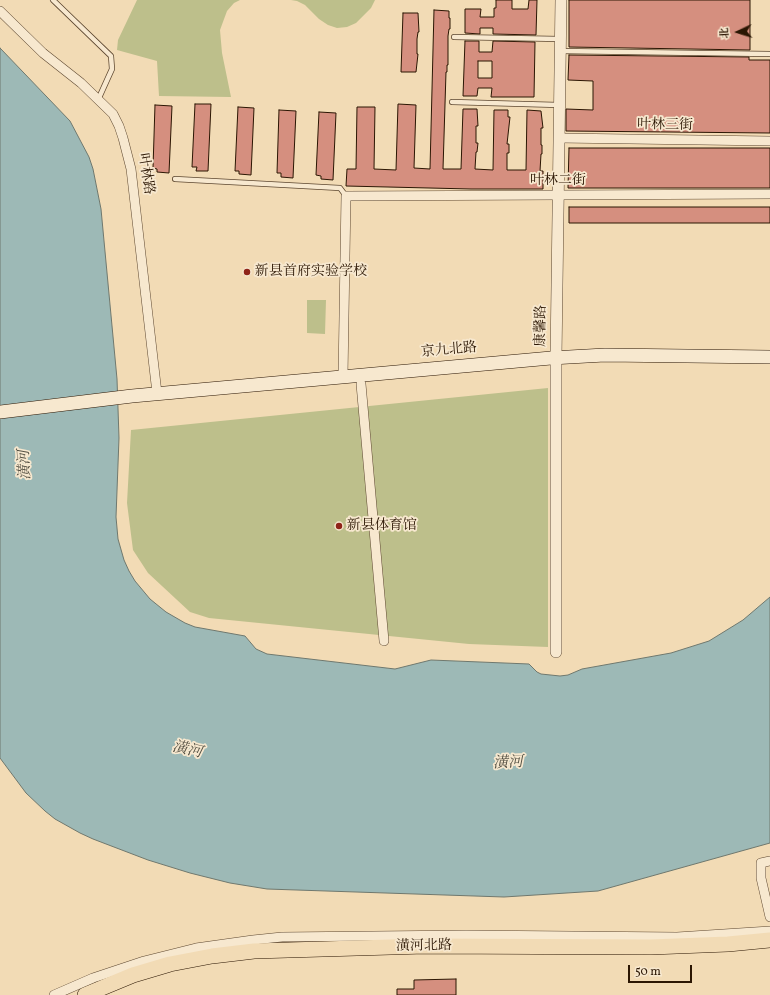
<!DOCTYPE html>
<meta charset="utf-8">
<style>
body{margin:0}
#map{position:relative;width:770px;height:995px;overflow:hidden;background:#f2dbb5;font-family:Vollkorn,"Noto Serif SC",serif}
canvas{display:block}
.north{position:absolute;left:718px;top:12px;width:40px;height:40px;-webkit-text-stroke:3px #f7e8cf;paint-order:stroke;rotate:266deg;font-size:11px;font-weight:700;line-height:16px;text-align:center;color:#2b1603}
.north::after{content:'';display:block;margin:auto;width:14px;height:18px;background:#2b1603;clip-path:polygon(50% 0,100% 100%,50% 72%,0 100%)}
.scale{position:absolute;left:628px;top:965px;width:64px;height:18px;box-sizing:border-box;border:2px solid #2b1603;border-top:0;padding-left:5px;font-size:12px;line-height:14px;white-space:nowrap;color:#2b1603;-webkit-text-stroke:3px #f7e8cf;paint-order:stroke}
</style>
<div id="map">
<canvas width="770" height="995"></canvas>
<div class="north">北</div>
<div class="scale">50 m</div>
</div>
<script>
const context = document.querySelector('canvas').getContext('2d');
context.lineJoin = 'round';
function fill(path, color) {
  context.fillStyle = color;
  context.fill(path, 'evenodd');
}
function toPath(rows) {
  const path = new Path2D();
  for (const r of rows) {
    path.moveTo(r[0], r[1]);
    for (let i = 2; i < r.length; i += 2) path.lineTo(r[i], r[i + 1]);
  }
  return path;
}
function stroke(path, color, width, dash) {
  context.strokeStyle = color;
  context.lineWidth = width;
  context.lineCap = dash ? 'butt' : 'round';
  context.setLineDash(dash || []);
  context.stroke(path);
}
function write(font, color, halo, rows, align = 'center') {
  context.font = font + ' Vollkorn,"Noto Serif SC",serif';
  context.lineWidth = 3.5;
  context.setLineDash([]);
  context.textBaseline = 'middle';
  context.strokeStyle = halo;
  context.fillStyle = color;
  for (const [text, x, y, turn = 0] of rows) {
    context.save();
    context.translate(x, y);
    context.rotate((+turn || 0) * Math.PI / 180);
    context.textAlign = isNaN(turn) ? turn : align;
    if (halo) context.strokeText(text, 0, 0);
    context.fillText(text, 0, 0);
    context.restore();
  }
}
fill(toPath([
 [137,0,240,0,234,3,227,11,220,30,222,53,231,97,159,96,157,61,117,50,118,40],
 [291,0,375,0,371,8,356,23,347,27,337,28,328,25,319,19,305,5,297,1],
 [307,300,326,300,325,334,307,333],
 [548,388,548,647,469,644,209,618,190,612,148,573,133,550,127,503,131,430]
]), '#bdbf8b');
const water = toPath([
 [0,48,70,121,89,157,93,169,101,209,117,379,119,438,116,517,118,539,124,560,129,571,135,581,150,599,166,612,185,623,195,627,245,636,256,649,267,654,395,669,431,660,529,664,537,672,541,674,560,676,568,675,582,669,671,653,709,641,743,620,770,597,770,843,598,891,504,897,267,889,230,883,190,873,148,860,93,839,80,833,55,819,45,811,26,793,0,758,0,48]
]);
fill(water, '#9db9b6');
stroke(water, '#6f786e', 1);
const building = toPath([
 [496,0,512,0,512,9,528,9,529,0,537,0,536,35,493,34,493,28,480,28,480,34,465,33,465,9,481,9,480,17,494,17,494,8,496,8,496,0],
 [569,0,750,0,750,50,569,47,569,0],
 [434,10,449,11,449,18,450,18,450,29,449,29,448,36,448,65,447,65,447,72,446,72,443,169,461,169,463,109,477,109,478,126,476,126,476,143,478,143,477,152,476,152,475,169,493,170,494,110,508,110,508,117,510,117,507,144,509,144,509,153,507,153,507,170,526,170,527,110,541,111,543,128,541,128,541,145,542,145,542,154,541,154,540,171,543,171,543,189,471,189,346,186,347,169,356,169,357,107,375,107,374,169,396,170,398,104,416,105,414,168,430,169,434,10],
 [403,13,418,13,419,32,418,32,417,39,417,54,418,54,416,72,401,72,403,13],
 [465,41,479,41,479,52,492,52,493,41,535,42,534,97,491,97,492,88,478,88,477,96,463,96,465,41],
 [478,61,492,61,492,78,478,78,478,61],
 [569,55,749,57,749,60,770,60,770,133,566,131,566,109,593,110,593,81,568,80,569,55],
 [195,104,211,104,208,171,196,171,197,167,192,167,195,104],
 [155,105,172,106,169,173,157,172,157,169,153,168,155,105],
 [238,107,254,108,251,175,239,174,239,171,235,171,238,107],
 [279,110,296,111,293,178,281,177,281,173,277,173,279,110],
 [319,112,336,113,333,180,321,179,321,176,316,175,319,112],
 [569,148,770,148,770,188,568,188,569,148],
 [569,207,770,207,770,223,569,223,569,207],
 [456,979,456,995,397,995,397,989,414,989,414,980,456,979]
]);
fill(building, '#d58f7f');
stroke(building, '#2b1603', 1);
const service = toPath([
 [53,0,111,56,112,69,98,100],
 [454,37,560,39],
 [560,51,770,54],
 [452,102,559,105],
 [175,179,340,188,346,196]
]);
const minor = toPath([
 [0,11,43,53,81,83,113,114,119,126,123,138,131,169,157,393],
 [559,138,770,141],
 [343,376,346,196,770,194],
 [361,384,384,641],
 [770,861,761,863,761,878,770,917],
 [54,995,93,978,144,961,196,948,253,940,282,937,466,935,677,937,770,931]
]);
const tertiary = toPath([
 [556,652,556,357,561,0]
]);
const secondary = toPath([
 [0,412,132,396,551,358,605,355,770,357]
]);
const primary = toPath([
 [85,995,133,975,170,964,212,956,254,951,425,946,651,947,728,944,770,940]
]);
stroke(service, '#5d4730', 6);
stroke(minor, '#5d4730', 10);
stroke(tertiary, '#5d4730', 12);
stroke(secondary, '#2b1603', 14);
stroke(primary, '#2b1603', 16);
stroke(service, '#f7e8cf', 4.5);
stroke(minor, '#f7e8cf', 9);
stroke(tertiary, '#f7e8cf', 11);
stroke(secondary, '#f7e8cf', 13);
stroke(primary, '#f2dbb5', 15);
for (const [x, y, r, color] of [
 [247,272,4,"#8f2418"],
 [339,526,4,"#8f2418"]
]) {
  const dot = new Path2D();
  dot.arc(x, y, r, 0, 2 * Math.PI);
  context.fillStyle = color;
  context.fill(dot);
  stroke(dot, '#f7e8cf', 1.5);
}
write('14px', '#2b1603', '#f7e8cf', [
 ["叶林三街",665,126,1],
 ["叶林路",145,174,81],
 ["叶林二街",558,181],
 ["康馨路",542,326,-89],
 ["京九北路",449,351,-5],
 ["潢河北路",424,947,-1]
]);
write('14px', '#2b1603', '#f7e8cf', [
 ["新县首府实验学校",255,272],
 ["新县体育馆",347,526]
], 'left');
write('italic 15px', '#534f42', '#f7e8cf', [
 ["潢河",26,465,-93],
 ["潢河",187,751,12],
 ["潢河",508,764,-3]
]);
</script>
